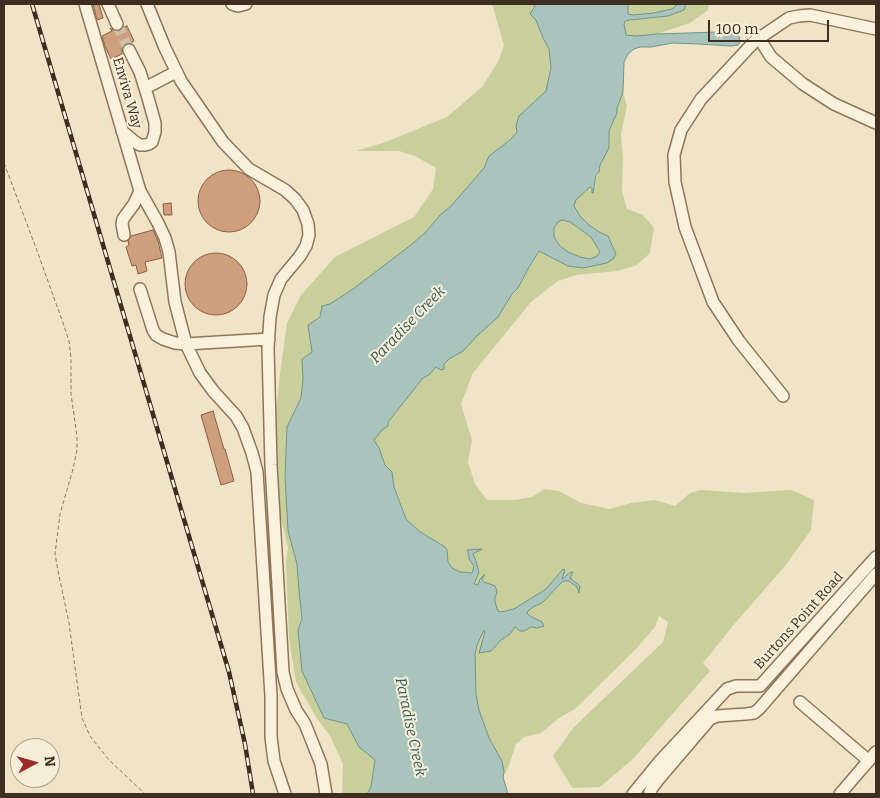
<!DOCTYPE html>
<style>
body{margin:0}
#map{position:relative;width:880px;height:798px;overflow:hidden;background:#f0e4c8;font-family:Bitter,serif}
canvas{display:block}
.frame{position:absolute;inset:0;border:5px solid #3d2e20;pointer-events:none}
.north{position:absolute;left:10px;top:738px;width:50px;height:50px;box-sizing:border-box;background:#f7eed8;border:1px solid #ada18e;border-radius:50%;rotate:84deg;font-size:14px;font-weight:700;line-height:20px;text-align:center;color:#3d2e20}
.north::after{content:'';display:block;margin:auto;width:18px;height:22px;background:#9e2a2b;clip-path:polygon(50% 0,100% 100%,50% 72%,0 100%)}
.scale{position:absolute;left:708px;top:20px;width:121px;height:22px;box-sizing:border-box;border:2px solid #3d2e20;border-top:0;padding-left:6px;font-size:15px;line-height:18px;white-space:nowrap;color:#3d2e20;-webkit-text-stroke:4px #f7eed8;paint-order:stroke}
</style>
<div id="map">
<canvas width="880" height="798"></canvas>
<div class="frame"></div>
<div class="north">N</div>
<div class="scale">100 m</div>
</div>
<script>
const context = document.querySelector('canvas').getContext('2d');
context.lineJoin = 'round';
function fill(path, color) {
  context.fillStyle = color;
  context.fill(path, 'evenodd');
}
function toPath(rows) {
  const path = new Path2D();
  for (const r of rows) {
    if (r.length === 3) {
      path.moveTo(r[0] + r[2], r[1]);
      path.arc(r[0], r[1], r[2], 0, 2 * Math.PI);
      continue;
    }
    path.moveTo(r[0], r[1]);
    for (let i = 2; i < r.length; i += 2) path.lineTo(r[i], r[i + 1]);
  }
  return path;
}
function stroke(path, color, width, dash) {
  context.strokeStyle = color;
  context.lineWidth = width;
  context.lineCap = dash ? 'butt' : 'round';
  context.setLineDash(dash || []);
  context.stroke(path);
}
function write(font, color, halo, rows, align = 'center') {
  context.font = font + ' Bitter,serif';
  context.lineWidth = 4;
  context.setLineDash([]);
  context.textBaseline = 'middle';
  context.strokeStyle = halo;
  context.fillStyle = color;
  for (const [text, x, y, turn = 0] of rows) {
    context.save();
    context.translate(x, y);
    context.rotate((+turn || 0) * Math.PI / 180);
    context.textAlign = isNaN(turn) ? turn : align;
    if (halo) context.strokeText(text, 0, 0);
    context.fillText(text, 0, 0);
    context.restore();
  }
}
fill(toPath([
 [492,4,534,4,536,19,544,40,549,49,551,68,546,91,519,116,516,126,517,132,510,140,489,156,484,168,451,206,440,215,425,233,407,248,353,289,330,304,322,306,320,316,308,325,312,352,302,359,303,379,301,398,287,427,285,477,288,531,297,564,302,619,298,630,359,747,375,760,371,787,367,794,342,794,343,764,330,736,316,717,296,682,289,640,286,561,288,548,280,514,276,413,280,374,287,323,301,295,335,257,414,217,433,189,436,168,415,156,399,151,356,151,383,143,447,117,482,87,498,62,504,45],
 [628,4,678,4,673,9,654,13,633,15,628,14],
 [686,4,709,4,708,10,690,23,657,34,636,36,626,35,624,23,625,21,629,20,668,16,684,10],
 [623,92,627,106,621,134,623,158,622,191,627,209,643,215,654,228,650,253,637,265,618,271,576,275,558,281,531,302,473,373,461,404,472,440,468,462,475,484,487,500,515,500,532,497,544,489,559,491,581,503,610,509,631,503,655,500,675,506,690,493,701,490,744,493,791,490,814,500,811,530,785,566,736,622,703,663,710,671,633,759,600,787,572,788,553,756,573,728,663,642,668,622,659,616,655,627,636,649,575,709,559,718,541,733,524,737,516,744,508,768,503,777,504,771,502,761,489,738,479,711,476,694,475,654,477,645,483,630,484,629,485,631,480,653,491,651,501,640,510,634,515,627,537,628,542,622,530,616,527,613,527,611,533,607,542,603,563,581,569,581,577,587,580,586,570,578,572,573,571,572,561,579,563,569,546,589,514,609,501,612,498,611,495,603,495,597,482,579,484,576,478,586,474,584,476,561,473,554,480,550,469,555,469,559,474,566,472,573,460,572,452,568,448,562,447,550,445,547,419,531,406,519,394,487,392,472,385,465,379,448,374,440,382,430,388,426,388,422,392,417,423,378,429,375,436,367,443,369,444,364,449,359,463,351,477,336,518,288,529,267,540,251,568,266,583,268,607,263,610,240,608,236,599,232,589,225,580,216,574,206,576,200,590,187,592,188,593,192,600,165,609,148,609,131,617,113,617,108],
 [562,220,570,222,591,237,600,253,597,256,590,259,580,257,568,252,559,245,554,237,554,227,558,222]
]), '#c9cf9b');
const water = toPath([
 [534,4,628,4,628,14,633,15,654,13,672,9,678,4,686,4,684,10,668,16,629,20,625,21,624,24,626,35,636,36,657,34,718,32,729,31,739,36,740,42,738,45,731,46,699,44,672,43,651,47,640,47,634,49,628,54,624,62,623,92,617,108,617,113,609,131,609,148,600,165,599,172,596,175,593,193,592,193,592,188,590,187,576,200,574,206,580,216,589,225,599,232,608,236,616,254,614,258,607,263,583,268,568,266,539,251,529,267,518,288,512,294,498,317,477,336,463,351,449,359,444,364,444,369,441,370,436,367,429,375,423,378,392,417,388,422,388,426,382,430,374,440,379,448,385,465,392,472,394,487,406,519,419,531,445,547,447,550,448,562,452,568,460,572,472,573,474,566,469,559,469,555,467,550,482,549,473,554,476,561,479,572,474,584,478,585,480,579,485,574,482,579,484,582,495,586,497,591,497,593,495,597,495,602,498,611,501,612,514,609,546,589,563,569,565,570,562,579,571,572,573,572,570,578,580,586,579,593,577,587,569,581,563,581,542,603,533,607,528,611,527,613,530,616,542,622,544,626,537,628,531,627,524,631,520,631,515,627,510,634,501,640,491,651,479,653,485,632,484,630,477,645,475,654,476,694,479,710,489,738,502,761,504,771,503,777,508,794,367,794,371,787,375,760,359,747,347,724,324,718,302,671,298,630,302,619,299,590,297,564,288,531,285,477,287,427,301,398,303,379,302,359,312,352,308,325,320,317,322,306,330,304,353,289,407,248,425,233,440,215,451,206,484,168,489,156,510,140,517,132,516,126,519,116,546,91,551,68,549,49,544,40,536,20,530,14,535,6,534,4],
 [562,220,570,222,591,237,600,252,597,256,590,259,580,257,568,252,559,245,554,237,554,228,558,222,562,220]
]);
fill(water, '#a9c4bc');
stroke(water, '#6f938a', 1);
const building = toPath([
 [93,4,99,4,103,18,97,20,93,4],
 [127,26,134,41,131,43,125,44,122,49,122,54,111,59,105,46,102,36,112,31,110,28,113,30,117,31,120,31,124,27,127,26],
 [229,201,31],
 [171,203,172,215,164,215,163,204,171,203],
 [153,230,158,241,162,258,145,262,147,271,138,274,136,265,132,266,126,247,129,245,128,241,131,236,153,230],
 [216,284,31],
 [213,411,224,449,225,449,234,481,221,485,201,415,213,411]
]);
fill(building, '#cf9f7d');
stroke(building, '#8d5f41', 1);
stroke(toPath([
 [117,24,129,50]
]), '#ccc0a6', 11, [11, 5.5]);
const minor = toPath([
 [85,4,140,191,158,223,165,238,169,252,175,302,186,344,200,373,214,392,236,416,243,428,252,453,257,472,271,696,271,737,274,761,285,794],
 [108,4,117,24],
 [147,4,165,48,181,81,223,142,249,169,285,190,295,199,303,210,308,224,309,235,306,246,300,256,281,279,274,295,270,317,268,348,271,465,283,672,287,689,296,710,305,724,321,764,326,794],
 [232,4,238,6,246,4],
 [759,38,771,57,803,84,834,104,876,123],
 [145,88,176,72],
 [122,131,135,142,140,145,145,145,149,144,152,142,155,132,155,123,148,98,140,72,129,50],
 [124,235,122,224,123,219,134,204,140,191],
 [140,289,153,330,156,335,163,339,175,343,186,344,269,339],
 [783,396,739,341,713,302,685,227,675,182,674,155,681,130,701,99,755,41,789,18,799,16,810,15,876,29],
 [800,702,869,761],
 [633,794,660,761,727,689,736,686,760,686,876,557],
 [651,794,650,792,652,788,658,780,710,719,717,716,746,714,754,713,759,709,876,574],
 [840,794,876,752]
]);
stroke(minor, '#8d765c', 14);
stroke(toPath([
 [4,163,36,248,62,320,69,341,71,358,71,394,77,436,77,450,73,469,60,514,55,554,58,571,69,623,82,718,90,736,109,760,145,794]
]), '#8d765c', 1, [4, 2.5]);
stroke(minor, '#faf1dc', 11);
const rail = toPath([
 [32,4,229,672,245,744,253,794]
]);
stroke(rail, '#3d2e20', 4.5);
stroke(rail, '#f7eed8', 2.5, [8]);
write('14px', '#3d2e20', '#f7eed8', [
 ["Enviva Way",127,93,74],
 ["Burtons Point Road",799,621,-48]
]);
write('italic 15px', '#2f5d5a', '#f7eed8', [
 ["Paradise Creek",408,325,-46],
 ["Paradise Creek",410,727,78]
]);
</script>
